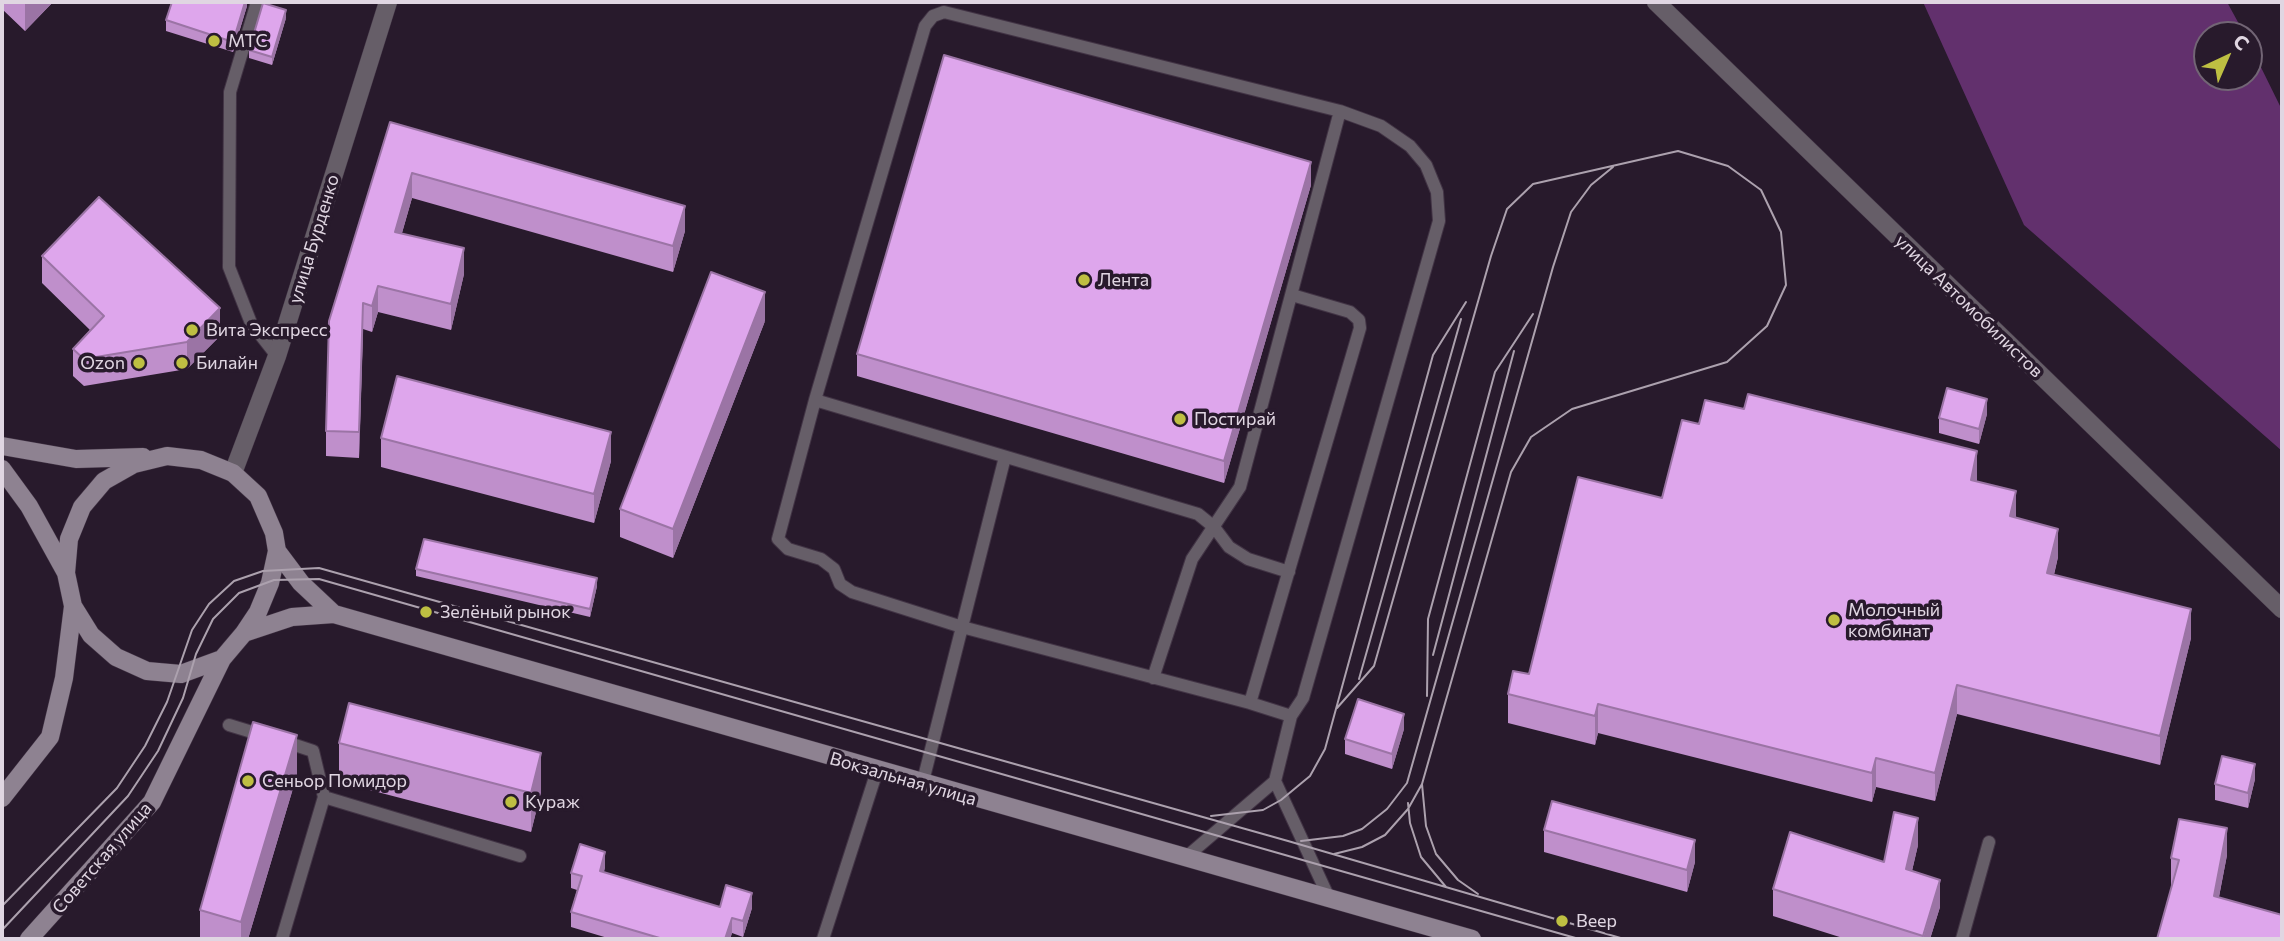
<!DOCTYPE html>
<meta charset="utf-8">
<style>
body{margin:0}
#map{position:relative;width:2284px;height:941px;overflow:hidden;background:#281a2c;font-family:Commissioner,sans-serif}
canvas{display:block}
.frame{position:absolute;inset:0;border:4px solid #e0d6e2;pointer-events:none}
.north{position:absolute;left:2193px;top:21px;width:70px;height:70px;box-sizing:border-box;background:#281a2c;border:2px solid #726575;border-radius:50%;rotate:44deg;font-size:19px;font-weight:700;line-height:28px;text-align:center;color:#e0d6e2}
.north::after{content:'';display:block;margin:auto;width:24px;height:32px;background:#bebf42;clip-path:polygon(50% 0,100% 100%,50% 72%,0 100%)}
</style>
<div id="map">
<canvas width="2284" height="941"></canvas>
<div class="frame"></div>
<div class="north">С</div>
</div>
<script>
const context = document.querySelector('canvas').getContext('2d');
context.lineJoin = 'round';
function fill(path, color) {
  context.fillStyle = color;
  context.fill(path, 'evenodd');
}
function toPath(rows) {
  const path = new Path2D();
  for (const r of rows) {
    path.moveTo(r[0], r[1]);
    for (let i = 2; i < r.length; i += 2) path.lineTo(r[i], r[i + 1]);
  }
  return path;
}
function stroke(path, color, width, dash) {
  context.strokeStyle = color;
  context.lineWidth = width;
  context.lineCap = dash ? 'butt' : 'round';
  context.setLineDash(dash || []);
  context.stroke(path);
}
function write(font, color, halo, rows, align = 'center') {
  context.font = font + ' Commissioner,sans-serif';
  context.lineWidth = 7;
  context.setLineDash([]);
  context.textBaseline = 'middle';
  context.strokeStyle = halo;
  context.fillStyle = color;
  for (const [text, x, y, turn = 0] of rows) {
    context.save();
    context.translate(x, y);
    context.rotate((+turn || 0) * Math.PI / 180);
    context.textAlign = isNaN(turn) ? turn : align;
    if (halo) context.strokeText(text, 0, 0);
    context.fillText(text, 0, 0);
    context.restore();
  }
}
fill(toPath([
 [1923,2,2227,2,2245,35,2207,35,2207,77,2249,77,2249,43,2282,110,2282,451,2024,225]
]), '#62306d');
const lane = toPath([
 [257,2,230,92,229,267,251,323,277,356],
 [815,400,1198,514,1214,527,1229,547,1248,559,1289,572],
 [1005,457,962,627,852,592,840,584,834,569,821,559,788,549,778,539,815,400,925,26,933,16,944,12,1340,111,1381,126,1410,146,1426,165,1437,192,1439,221,1303,698,1291,716],
 [1153,678,1192,559,1240,487,1340,111],
 [1250,703,1360,328,1359,320,1350,312,1292,295],
 [229,725,265,736],
 [922,785,962,627,1250,703,1291,716,1275,781,1329,898],
 [324,797,520,856],
 [1185,858,1275,781],
 [282,939,324,797,313,751,283,741],
 [823,939,877,771],
 [1962,939,1989,842]
]);
const street = toPath([
 [1656,2,2282,609],
 [233,473,277,356,388,2]
]);
const secondary = toPath([
 [2,446,76,459,143,457],
 [2,469,29,506,66,573],
 [277,551,270,583,258,612,244,633,222,659,181,674,147,671,116,657,91,635,73,606,66,573,69,539,82,507,104,481,134,464,167,456,201,460,233,473,258,496,274,533,277,551,301,583,334,614],
 [244,633,292,617,334,614,1472,939],
 [2,798,50,737,64,678,73,606],
 [29,939,152,802,222,659]
]);
stroke(lane, '#423445', 14);
stroke(street, '#423445', 19);
stroke(secondary, '#423445', 19);
stroke(lane, '#665e68', 12);
stroke(street, '#665e68', 18);
stroke(secondary, '#8e8291', 18);
stroke(toPath([
 [1433,655,1514,351],
 [1359,679,1461,319],
 [1427,696,1428,619,1495,372,1533,314],
 [1422,784,1426,826,1436,854,1458,880,1478,894],
 [1408,803,1410,823,1421,857,1446,887],
 [1211,816,1263,810,1281,800,1310,776,1325,749,1433,355,1466,302],
 [1301,841,1343,836,1362,829,1387,809,1407,783,1553,267,1571,212,1591,185,1613,167],
 [1334,854,1362,847,1385,835,1408,809,1422,784,1511,472,1531,437,1572,409,1727,362,1767,326,1786,285,1781,232,1761,190,1728,166,1678,151,1533,184,1507,209,1491,256,1374,666,1337,708],
 [2,906,117,788,145,746,167,702,192,630,209,604,234,581,263,571,319,568,1288,841,1624,939],
 [2,930,128,796,158,751,183,698,196,654,213,619,239,593,274,580,319,579,1579,939]
]), '#aca1ae', 2);
fill(toPath([
 [2,2,53,2,25,31,2,9],
 [247,2,247,6,233,52,166,31,166,20],
 [286,18,272,65,249,58,249,50],
 [390,122,685,231,673,272,412,198,402,233,464,274,451,330,378,312,372,332,363,329,359,458,326,456,326,431],
 [1311,185,1224,483,857,376,857,354],
 [42,256,220,336,187,369,84,386,73,376,73,349,90,330,42,283],
 [765,321,673,558,620,537,620,509],
 [1987,414,1979,444,1939,433,1939,418],
 [1699,424,1976,481,2058,557,2054,575,2191,638,2160,765,1957,714,1935,801,1876,787,1872,802,1598,733,1595,745,1508,723,1508,694,1529,674,1662,498],
 [381,438,611,461,594,523,381,467],
 [416,569,597,586,590,617,416,576],
 [1404,729,1392,769,1345,754,1345,739],
 [339,743,541,792,531,832,339,782],
 [297,775,248,939,200,939,200,910],
 [2255,779,2248,808,2215,800,2215,784],
 [1544,830,1695,862,1687,892,1544,852],
 [1918,845,1912,871,1940,907,1930,939,1846,939,1773,916,1773,889,1884,862],
 [2227,855,2219,897,2171,885,2171,858],
 [605,867,604,872,720,907,752,908,743,937,732,933,730,939,611,939,571,927,571,912,577,890,571,888,571,873]
]), '#bf8fcb');
fill(toPath([
 [25,2,53,2,25,31],
 [245,2,247,2,247,6,233,52,233,42],
 [286,10,286,18,272,65,272,57],
 [1311,162,1311,185,1224,483,1224,461],
 [412,173,412,198,395,257,395,232],
 [685,206,685,231,673,272,673,246],
 [464,248,464,274,451,330,451,304],
 [378,286,378,312,372,332,372,306],
 [765,292,765,321,673,558,673,529],
 [363,303,363,329,359,458,359,432],
 [220,308,220,336,187,369,187,342],
 [1987,399,1987,414,1979,444,1979,429],
 [611,432,611,461,594,523,594,494],
 [1977,451,1977,480,1971,509,1971,480],
 [2016,491,2016,520,2010,516],
 [2058,529,2058,557,2047,602,2047,573],
 [597,578,597,586,590,617,590,609],
 [2191,609,2191,638,2160,765,2160,736],
 [1957,685,1957,714,1935,801,1935,773],
 [1598,704,1598,733,1595,745,1595,716],
 [1404,714,1404,729,1392,769,1392,754],
 [297,735,297,775,248,939,241,939,241,922],
 [541,753,541,792,531,832,531,793],
 [1876,758,1876,787,1872,802,1872,773],
 [2255,764,2255,779,2248,808,2248,793],
 [1918,818,1918,845,1906,896,1906,869],
 [2227,828,2227,855,2214,922,2214,896],
 [1695,840,1695,862,1687,892,1687,870],
 [605,852,605,867,600,886,600,871],
 [1940,880,1940,907,1930,939,1923,939],
 [752,893,752,908,743,937,743,921],
 [732,918,732,933,730,939,725,939]
]), '#9b74a5');
const building = toPath([
 [172,2,245,2,233,42,166,20,172,2],
 [263,3,286,10,272,57,249,50,263,3],
 [944,55,1311,162,1224,461,857,354,944,55],
 [390,122,685,206,673,246,412,173,395,232,464,248,451,304,378,286,372,306,363,303,359,432,326,431,329,321,390,122],
 [99,197,220,308,187,342,84,359,73,349,104,316,42,256,99,197],
 [711,272,765,292,673,529,620,509,711,272],
 [397,376,611,432,594,494,381,438,397,376],
 [1947,388,1987,399,1979,429,1939,418,1947,388],
 [1748,394,1977,451,1971,480,2016,491,2010,516,2058,529,2047,573,2191,609,2160,736,1957,685,1935,773,1876,758,1872,773,1598,704,1595,716,1508,694,1513,671,1529,674,1578,477,1662,498,1682,420,1699,424,1705,400,1744,409,1748,394],
 [424,539,597,578,590,609,416,569,424,539],
 [1358,699,1404,714,1392,754,1345,739,1358,699],
 [349,703,541,753,531,793,339,743,349,703],
 [253,722,297,735,241,922,200,910,253,722],
 [2222,756,2255,764,2248,793,2215,784,2222,756],
 [1552,801,1695,840,1687,870,1544,830,1552,801],
 [1894,812,1918,818,1906,869,1940,880,1923,936,1773,889,1790,832,1884,862,1894,812],
 [2179,819,2227,828,2214,896,2282,915,2282,939,2157,939,2179,860,2171,858,2179,819],
 [580,844,605,852,600,871,720,907,726,885,752,893,743,921,732,918,725,939,663,939,571,912,582,876,571,873,580,844]
]);
fill(building, '#dea6ec');
stroke(building, '#9b74a5', 2);
for (const [x, y, r, color] of [
 [214,41,7,"#bebf42"],
 [1084,280,7,"#bebf42"],
 [192,330,7,"#bebf42"],
 [139,363,7,"#bebf42"],
 [182,363,7,"#bebf42"],
 [1180,419,7,"#bebf42"],
 [426,612,7,"#bebf42"],
 [1834,620,7,"#bebf42"],
 [248,781,7,"#bebf42"],
 [511,802,7,"#bebf42"],
 [1562,921,7,"#bebf42"]
]) {
  const dot = new Path2D();
  dot.arc(x, y, r, 0, 2 * Math.PI);
  context.fillStyle = color;
  context.fill(dot);
  stroke(dot, '#281a2c', 2.5);
}
write('18px', '#e0d6e2', '#281a2c', [
 ["МТС",228,41],
 ["Лента",1098,280],
 ["Вита Экспресс",206,330],
 ["Ozon",125,363,"right"],
 ["Билайн",196,363],
 ["Постирай",1194,419],
 ["Молочный",1848,610],
 ["комбинат",1848,631],
 ["Зелёный рынок",440,612],
 ["Сеньор Помидор",262,781],
 ["Кураж",525,802],
 ["Веер",1576,921]
], 'left');
write('18px', '#e0d6e2', '#281a2c', [
 ["улица Бурденко",314,239,-73],
 ["улица Автомобилистов",1969,306,44],
 ["Вокзальная улица",903,779,16],
 ["Советская улица",102,858,-49]
]);
</script>
